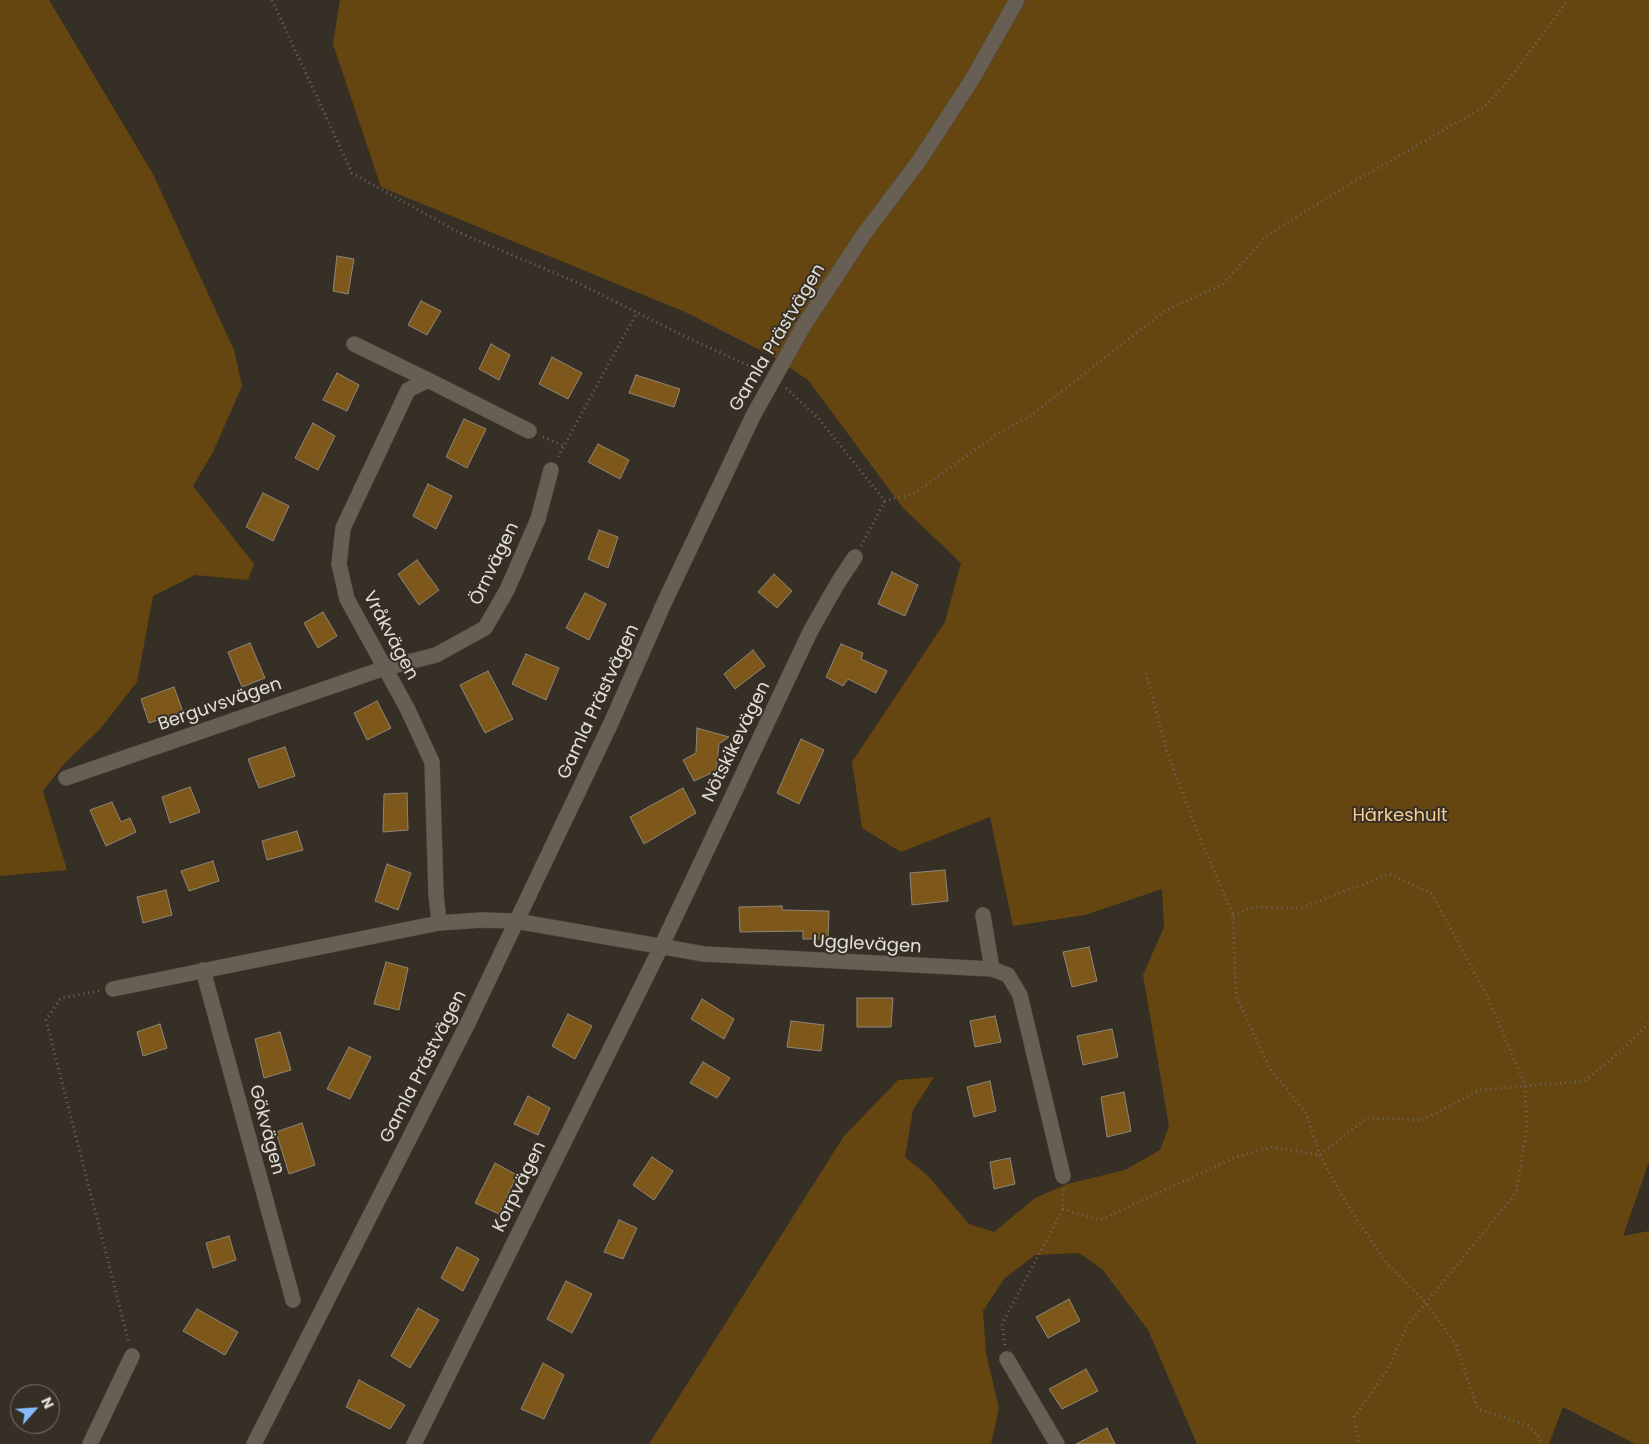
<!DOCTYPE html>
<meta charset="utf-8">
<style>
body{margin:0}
#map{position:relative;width:1649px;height:1444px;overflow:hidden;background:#362f25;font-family:Poppins,sans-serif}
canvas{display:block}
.north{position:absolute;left:10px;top:1384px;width:50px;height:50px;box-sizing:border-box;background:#362f25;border:1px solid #7b756d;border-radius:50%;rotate:64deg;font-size:14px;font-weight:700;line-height:20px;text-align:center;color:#e3ded8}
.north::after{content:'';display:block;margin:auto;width:18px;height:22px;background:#85bbfb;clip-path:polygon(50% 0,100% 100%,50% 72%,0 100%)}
</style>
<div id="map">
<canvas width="1649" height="1444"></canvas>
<div class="north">N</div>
</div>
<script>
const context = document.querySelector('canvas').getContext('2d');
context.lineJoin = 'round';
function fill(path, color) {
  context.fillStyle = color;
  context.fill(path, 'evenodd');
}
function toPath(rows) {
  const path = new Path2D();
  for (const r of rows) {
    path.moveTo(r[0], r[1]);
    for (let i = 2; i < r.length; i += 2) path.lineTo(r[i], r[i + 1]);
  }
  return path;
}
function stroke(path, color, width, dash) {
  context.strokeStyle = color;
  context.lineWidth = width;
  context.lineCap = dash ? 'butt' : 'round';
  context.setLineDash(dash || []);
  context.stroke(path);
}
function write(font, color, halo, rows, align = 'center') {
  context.font = font + ' Poppins,sans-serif';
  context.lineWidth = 4;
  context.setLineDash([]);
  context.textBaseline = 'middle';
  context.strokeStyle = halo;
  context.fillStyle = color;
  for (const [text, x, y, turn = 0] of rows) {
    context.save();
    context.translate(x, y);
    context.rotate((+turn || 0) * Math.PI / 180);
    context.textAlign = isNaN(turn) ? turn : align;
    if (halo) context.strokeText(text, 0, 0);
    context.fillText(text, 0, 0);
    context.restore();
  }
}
fill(toPath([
 [0,0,49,0,153,174,234,350,242,386,213,452,193,486,254,564,248,580,195,575,153,596,137,682,101,728,63,765,43,791,67,870,0,876],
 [340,0,1649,0,1649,1162,1623,1236,1649,1231,1649,1444,1635,1444,1563,1407,1549,1444,1197,1444,1148,1330,1102,1269,1079,1253,1035,1255,1004,1279,983,1311,986,1353,999,1408,991,1444,649,1444,844,1136,898,1080,934,1077,913,1110,905,1157,928,1176,969,1224,994,1232,1035,1198,1067,1184,1125,1170,1160,1150,1169,1126,1143,975,1164,927,1162,889,1085,915,1013,926,990,817,901,852,862,828,852,762,945,622,961,563,903,508,808,380,772,356,685,312,381,187,333,44]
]), '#654610');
const building = toPath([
 [337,256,354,259,348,294,333,291,337,256],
 [421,301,441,311,427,335,408,325,421,301],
 [491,344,510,355,499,380,479,369,491,344],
 [552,357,582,373,568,399,539,384,552,357],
 [337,373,359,385,347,411,323,400,337,373],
 [636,375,680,389,674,407,629,393,636,375],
 [464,419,486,429,467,468,446,457,464,419],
 [313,423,335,436,318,470,295,458,313,423],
 [598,444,629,460,620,479,588,462,598,444],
 [428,484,452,496,436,529,413,516,428,484],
 [263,493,289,506,273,541,246,527,263,493],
 [599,530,618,537,608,568,588,559,599,530],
 [417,560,439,590,419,605,398,574,417,560],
 [892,572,918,585,905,616,878,604,892,572],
 [774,574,792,591,777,608,758,592,774,574],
 [585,593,606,604,589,640,566,628,585,593],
 [323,612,337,636,318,648,304,623,323,612],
 [250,643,265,678,242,687,228,652,250,643],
 [841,644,863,653,861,659,887,671,876,693,848,679,843,686,826,677,841,644],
 [753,650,765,666,735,689,724,674,753,650],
 [526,654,559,668,546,700,512,684,526,654],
 [488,671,513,719,485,733,460,685,488,671],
 [174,687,183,712,149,723,141,699,174,687],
 [377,701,391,728,367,740,354,713,377,701],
 [697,728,729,737,719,744,716,771,694,781,683,760,696,753,697,728],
 [801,739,824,750,799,804,777,793,801,739],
 [285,747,295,776,259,788,248,759,285,747],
 [190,787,200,812,170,823,162,797,190,787],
 [683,788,696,813,644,844,630,817,683,788],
 [407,793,408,830,383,832,384,794,407,793],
 [112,802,121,822,130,818,136,832,106,846,90,810,112,802],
 [297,831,303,850,267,860,262,841,297,831],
 [213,861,219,881,189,891,181,871,213,861],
 [387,864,411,873,398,910,375,901,387,864],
 [945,870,948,901,912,905,910,873,945,870],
 [166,890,172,915,143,923,137,897,166,890],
 [782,906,782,910,829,911,828,939,803,939,803,931,740,932,739,907,782,906],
 [1089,947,1097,981,1072,987,1063,952,1089,947],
 [386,962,408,968,399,1010,374,1004,386,962],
 [857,998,893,998,891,1027,857,1027,857,998],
 [702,999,734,1019,724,1039,691,1019,702,999],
 [568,1014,592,1026,575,1059,552,1046,568,1014],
 [995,1016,1001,1042,975,1047,970,1021,995,1016],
 [791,1021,824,1025,821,1051,787,1047,791,1021],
 [160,1024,167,1048,143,1056,137,1032,160,1024],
 [1112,1029,1118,1057,1083,1065,1077,1036,1112,1029],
 [280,1032,291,1070,264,1078,255,1039,280,1032],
 [349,1047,371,1057,350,1099,327,1089,349,1047],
 [703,1062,730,1078,717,1098,690,1083,703,1062],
 [990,1081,996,1111,974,1117,967,1087,990,1081],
 [1124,1092,1131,1131,1107,1137,1101,1097,1124,1092],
 [528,1096,550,1108,538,1135,514,1124,528,1096],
 [302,1123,315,1165,289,1174,276,1132,302,1123],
 [652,1157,673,1171,654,1200,633,1185,652,1157],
 [1010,1158,1015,1184,994,1189,990,1162,1010,1158],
 [495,1163,517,1175,499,1214,475,1203,495,1163],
 [619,1220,637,1228,623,1259,604,1252,619,1220],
 [229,1236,236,1260,213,1268,206,1243,229,1236],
 [457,1247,479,1259,463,1291,441,1278,457,1247],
 [566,1281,592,1294,572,1333,547,1319,566,1281],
 [1069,1299,1080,1321,1048,1338,1036,1317,1069,1299],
 [418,1308,439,1320,410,1368,391,1356,418,1308],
 [197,1309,238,1332,225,1355,183,1331,197,1309],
 [543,1363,564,1375,544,1419,521,1409,543,1363],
 [1086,1369,1098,1391,1062,1409,1049,1389,1086,1369],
 [359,1380,405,1405,390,1429,346,1407,359,1380],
 [1107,1428,1115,1444,1076,1444,1107,1428]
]);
fill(building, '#7d581a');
stroke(building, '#8f867a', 1);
const minor = toPath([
 [354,344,428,380],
 [66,778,385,668,436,655,485,628,507,590,538,519,551,470],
 [983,915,992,969],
 [439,923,436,894,432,762,407,708,347,599,339,564,343,528,408,390,428,380,529,431],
 [203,970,293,1300],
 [113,989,439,923,482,920,516,921,704,954,992,969,1008,975,1020,995,1063,1176],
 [1007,1359,1057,1444],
 [90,1444,132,1356],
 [254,1444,468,1023,611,723,665,601,754,414,804,325,864,234,919,161,973,78,1017,0],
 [414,1444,661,947,811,630,839,581,855,557]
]);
stroke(minor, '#514b43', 16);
stroke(toPath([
 [272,0,352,173,458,232,578,283,682,335,762,372],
 [786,388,819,419,885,501,915,493,997,434,1029,417,1166,310,1223,284,1268,235,1343,188,1484,107,1508,81,1568,0],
 [543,437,564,446],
 [558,457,637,312],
 [861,546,885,501],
 [1146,673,1167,752,1201,841,1233,915,1236,995,1270,1069,1306,1113,1320,1155,1346,1203,1385,1261,1426,1303,1456,1345,1478,1409,1529,1426,1541,1439,1542,1444],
 [1233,915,1254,907,1301,908,1390,874,1432,894,1485,992,1525,1084,1527,1127,1516,1193,1407,1326,1387,1371,1354,1417,1359,1444],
 [99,991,61,998,46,1020,129,1343],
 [1063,1209,1100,1220,1233,1158,1273,1147,1320,1155,1367,1118,1422,1120,1480,1090,1585,1081,1625,1047,1649,1023],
 [1005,1345,1002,1324,1063,1209,1063,1189]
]), '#6e675f', 3, [1, 4]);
stroke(minor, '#675f54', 15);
write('18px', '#e3ded8', '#362f25', [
 ["Gamla Prästvägen",778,338,-59],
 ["Örnvägen",495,564,-64],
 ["Vråkvägen",390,636,62],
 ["Gamla Prästvägen",599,702,-65],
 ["Berguvsvägen",220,705,-19],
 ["Nötskikevägen",737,742,-64],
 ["Ugglevägen",867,945,3],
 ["Gamla Prästvägen",424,1067,-63],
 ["Gökvägen",266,1130,75],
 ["Korpvägen",520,1187,-64]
]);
write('18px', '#f6ce95', '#362f25', [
 ["Härkeshult",1400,816]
]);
</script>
